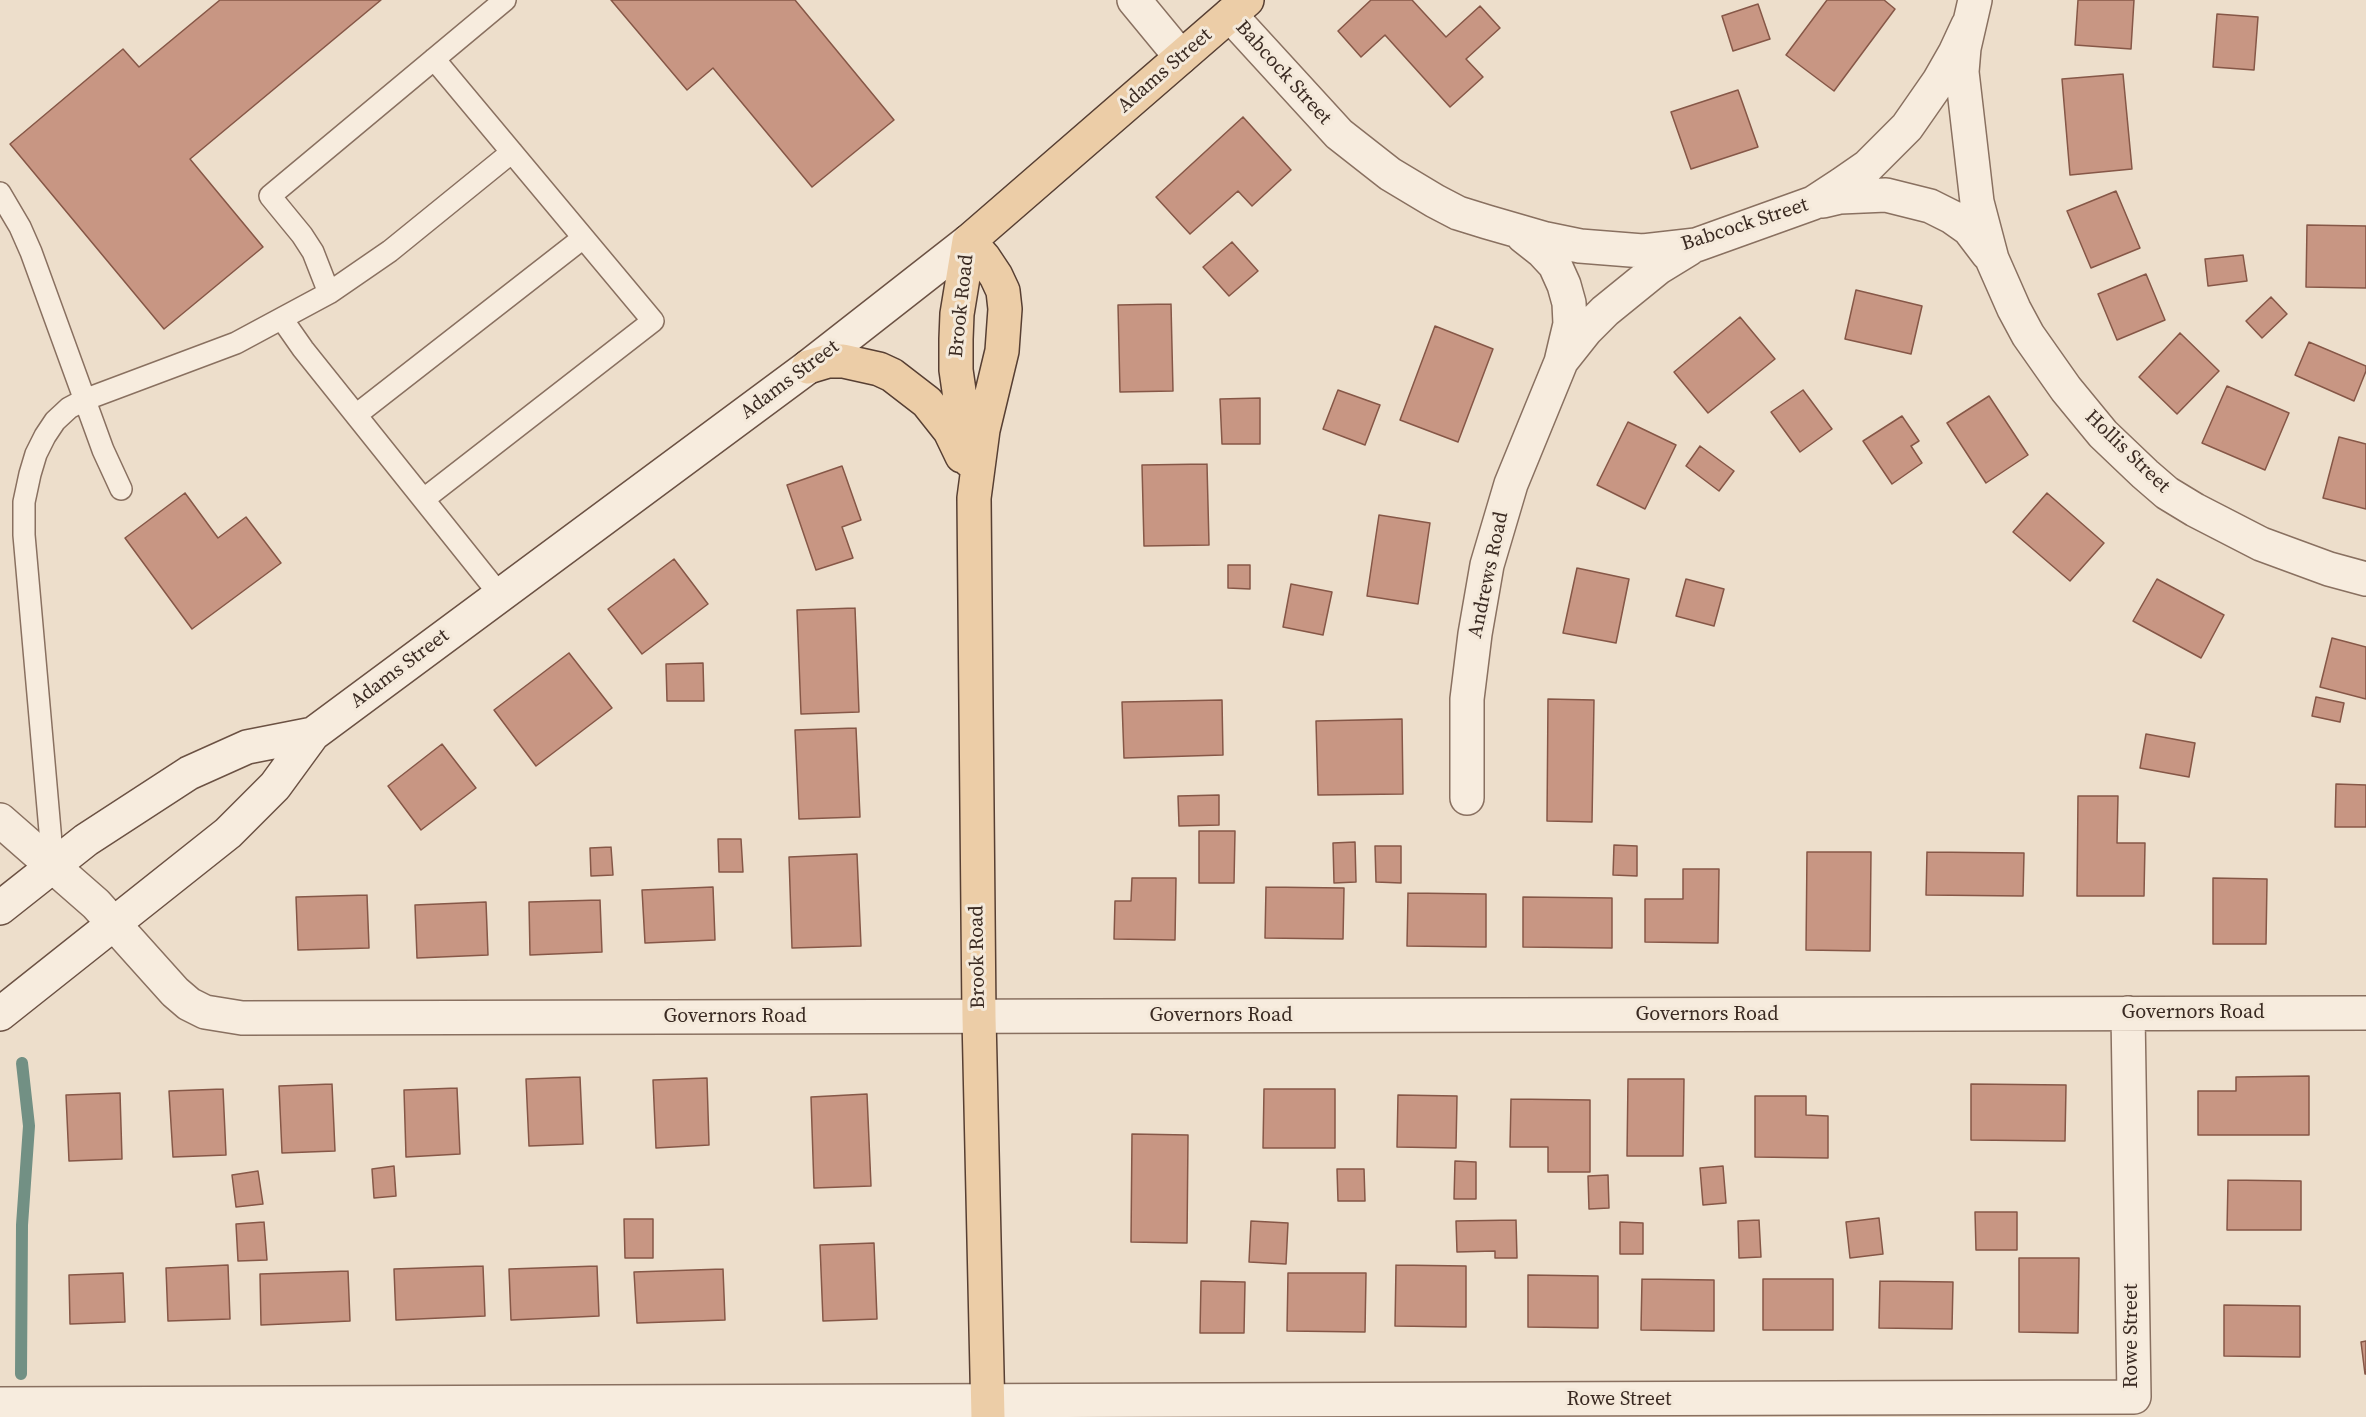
<!DOCTYPE html>
<style>
body{margin:0}
canvas{display:block;background:#eddecb}
</style>
<canvas width="2366" height="1417"></canvas>
<script>
const context = document.querySelector('canvas').getContext('2d');
context.lineJoin = 'round';
function toPath(rows) {
  const path = new Path2D();
  for (const r of rows) {
    path.moveTo(r[0], r[1]);
    for (let i = 2; i < r.length; i += 2) path.lineTo(r[i], r[i + 1]);
  }
  return path;
}
function stroke(path, color, width, dash) {
  context.strokeStyle = color;
  context.lineWidth = width;
  context.lineCap = dash ? 'butt' : 'round';
  context.setLineDash(dash || []);
  context.stroke(path);
}
function fill(path, color) {
  context.fillStyle = color;
  context.fill(path, 'evenodd');
}
function write(font, color, halo, rows, align = 'center') {
  context.font = font + ' "Source Serif 4",serif';
  context.lineWidth = 6;
  context.setLineDash([]);
  context.textBaseline = 'middle';
  context.strokeStyle = halo;
  context.fillStyle = color;
  for (const [text, x, y, turn = 0] of rows) {
    context.save();
    context.translate(x, y);
    context.rotate((+turn || 0) * Math.PI / 180);
    context.textAlign = isNaN(turn) ? turn : align;
    if (halo) context.strokeText(text, 0, 0);
    context.fillText(text, 0, 0);
    context.restore();
  }
}
stroke(toPath([
 [21,1374,22,1225,29,1126,22,1063]
]), '#729084', 12);
const building = toPath([
 [220,0,381,0,190,159,263,247,164,329,10,144,123,49,139,67,220,0],
 [611,0,795,0,894,120,812,187,713,68,687,90,611,0],
 [1371,0,1412,0,1446,37,1480,6,1500,28,1466,59,1483,77,1450,107,1385,35,1361,57,1338,31,1371,0],
 [1827,0,1884,0,1895,9,1834,91,1786,55,1827,0],
 [2078,0,2134,0,2131,49,2075,45,2078,0],
 [1758,4,1770,39,1733,51,1722,16,1758,4],
 [2217,14,2258,17,2254,70,2213,67,2217,14],
 [2123,74,2132,169,2070,175,2062,79,2123,74],
 [1738,90,1758,147,1691,169,1671,112,1738,90],
 [1243,117,1291,170,1252,206,1238,191,1190,234,1156,197,1243,117],
 [2116,191,2140,248,2091,268,2067,211,2116,191],
 [2307,225,2366,226,2366,288,2306,287,2307,225],
 [1232,242,1258,271,1229,296,1203,267,1232,242],
 [2243,255,2247,281,2208,286,2205,259,2243,255],
 [2146,274,2165,320,2117,340,2098,294,2146,274],
 [1856,290,1922,306,1911,354,1845,339,1856,290],
 [2271,297,2287,314,2262,338,2246,321,2271,297],
 [1171,304,1173,391,1120,392,1118,305,1171,304],
 [1740,317,1775,359,1708,413,1674,372,1740,317],
 [1435,326,1493,349,1458,442,1400,420,1435,326],
 [2180,333,2219,371,2177,414,2139,377,2180,333],
 [2309,342,2366,366,2366,371,2354,401,2295,375,2309,342],
 [2227,386,2289,413,2265,470,2202,443,2227,386],
 [1338,390,1380,405,1365,445,1323,429,1338,390],
 [1803,390,1832,429,1800,452,1771,412,1803,390],
 [1989,396,2028,455,1986,483,1947,423,1989,396],
 [1260,398,1260,444,1222,444,1220,399,1260,398],
 [1902,416,1919,441,1911,446,1922,463,1892,484,1863,441,1902,416],
 [1628,422,1676,445,1645,509,1597,485,1628,422],
 [2339,437,2366,444,2366,509,2323,498,2339,437],
 [1700,446,1734,471,1719,491,1686,466,1700,446],
 [1207,464,1209,545,1144,546,1142,465,1207,464],
 [842,466,861,520,842,527,853,558,816,570,787,485,842,466],
 [185,493,218,538,246,517,281,563,192,629,125,538,185,493],
 [2047,493,2104,543,2070,581,2013,532,2047,493],
 [1379,515,1430,523,1418,604,1367,596,1379,515],
 [674,559,708,604,642,654,608,609,674,559],
 [1228,565,1250,565,1250,589,1228,588,1228,565],
 [1577,568,1629,579,1616,643,1563,633,1577,568],
 [1686,579,1724,589,1714,626,1676,616,1686,579],
 [2157,579,2224,615,2201,658,2133,621,2157,579],
 [1291,584,1332,592,1323,635,1283,627,1291,584],
 [855,608,859,712,801,714,797,610,855,608],
 [2332,638,2366,647,2366,699,2320,687,2332,638],
 [569,653,612,708,536,766,494,710,569,653],
 [703,663,704,701,667,701,666,664,703,663],
 [2316,697,2344,703,2340,722,2312,716,2316,697],
 [1548,699,1594,700,1592,822,1547,821,1548,699],
 [1222,700,1223,755,1124,758,1122,702,1222,700],
 [1402,719,1403,794,1318,795,1316,721,1402,719],
 [856,728,860,817,799,819,795,730,856,728],
 [2146,734,2195,743,2189,777,2140,768,2146,734],
 [442,744,476,788,421,830,388,786,442,744],
 [2336,784,2366,785,2366,827,2335,827,2336,784],
 [1219,795,1219,825,1179,826,1178,796,1219,795],
 [2078,796,2118,796,2117,843,2145,843,2144,896,2077,896,2078,796],
 [1199,831,1235,831,1234,883,1199,883,1199,831],
 [718,839,741,839,743,872,719,872,718,839],
 [1355,842,1356,882,1334,883,1333,843,1355,842],
 [1614,845,1637,846,1637,876,1613,875,1614,845],
 [1375,846,1401,846,1401,883,1376,882,1375,846],
 [611,847,613,875,591,876,590,848,611,847],
 [1807,852,1871,852,1870,951,1806,950,1807,852],
 [1927,852,2024,853,2023,896,1926,895,1927,852],
 [857,854,861,946,792,948,789,857,857,854],
 [1683,869,1719,869,1718,943,1645,942,1645,899,1683,899,1683,869],
 [1132,878,1176,878,1175,940,1114,939,1115,901,1131,901,1132,878],
 [2213,878,2267,879,2266,944,2213,944,2213,878],
 [713,887,715,940,645,943,642,890,713,887],
 [1266,887,1344,888,1343,939,1265,938,1266,887],
 [1408,893,1486,894,1486,947,1407,946,1408,893],
 [367,895,369,948,298,950,296,897,367,895],
 [1523,897,1612,898,1612,948,1523,947,1523,897],
 [600,900,602,952,530,955,529,902,600,900],
 [486,902,488,955,417,958,415,905,486,902],
 [2309,1076,2309,1135,2198,1135,2198,1091,2236,1091,2236,1077,2309,1076],
 [580,1077,583,1144,529,1146,526,1079,580,1077],
 [707,1078,709,1145,656,1148,653,1080,707,1078],
 [1628,1079,1684,1079,1683,1156,1627,1156,1628,1079],
 [332,1084,335,1151,282,1153,279,1086,332,1084],
 [1971,1084,2066,1085,2065,1141,1971,1140,1971,1084],
 [457,1088,460,1154,406,1157,404,1090,457,1088],
 [223,1089,226,1155,173,1157,169,1091,223,1089],
 [1264,1089,1335,1089,1335,1148,1263,1148,1264,1089],
 [120,1093,122,1159,69,1161,66,1095,120,1093],
 [867,1094,871,1186,814,1188,811,1097,867,1094],
 [1398,1095,1457,1096,1456,1148,1397,1147,1398,1095],
 [1755,1096,1806,1096,1806,1115,1828,1116,1828,1158,1755,1157,1755,1096],
 [1511,1099,1590,1100,1590,1172,1548,1172,1548,1147,1510,1147,1511,1099],
 [1132,1134,1188,1135,1187,1243,1131,1242,1132,1134],
 [1455,1161,1476,1162,1476,1199,1454,1199,1455,1161],
 [394,1166,396,1196,374,1198,372,1169,394,1166],
 [1723,1166,1726,1203,1703,1205,1700,1168,1723,1166],
 [1337,1169,1364,1169,1365,1201,1338,1201,1337,1169],
 [258,1171,263,1204,236,1207,232,1175,258,1171],
 [1608,1175,1609,1208,1589,1209,1588,1176,1608,1175],
 [2228,1180,2301,1181,2301,1230,2227,1230,2228,1180],
 [1975,1212,2017,1212,2017,1250,1976,1250,1975,1212],
 [1879,1218,1883,1254,1850,1258,1846,1222,1879,1218],
 [624,1219,653,1219,653,1258,625,1258,624,1219],
 [1516,1220,1517,1258,1495,1258,1495,1251,1457,1252,1456,1221,1516,1220],
 [1759,1220,1761,1257,1739,1258,1738,1221,1759,1220],
 [1251,1221,1288,1223,1286,1264,1249,1262,1251,1221],
 [264,1222,267,1260,238,1261,236,1224,264,1222],
 [1620,1222,1643,1223,1643,1254,1620,1254,1620,1222],
 [874,1243,877,1319,823,1321,820,1245,874,1243],
 [2019,1258,2079,1258,2078,1333,2019,1332,2019,1258],
 [228,1265,230,1319,168,1321,166,1268,228,1265],
 [1396,1265,1466,1266,1466,1327,1395,1326,1396,1265],
 [483,1266,485,1316,396,1320,394,1269,483,1266],
 [597,1266,599,1316,511,1320,509,1269,597,1266],
 [723,1269,725,1320,637,1323,634,1272,723,1269],
 [348,1271,350,1321,261,1325,260,1274,348,1271],
 [123,1273,125,1322,70,1324,69,1275,123,1273],
 [1288,1273,1366,1273,1365,1332,1287,1331,1288,1273],
 [1528,1275,1598,1276,1598,1328,1528,1327,1528,1275],
 [1642,1279,1714,1280,1714,1331,1641,1330,1642,1279],
 [1763,1279,1833,1279,1833,1330,1763,1330,1763,1279],
 [1201,1281,1245,1282,1244,1333,1200,1333,1201,1281],
 [1880,1281,1953,1282,1952,1329,1879,1328,1880,1281],
 [2224,1305,2300,1306,2300,1357,2224,1356,2224,1305],
 [2366,1341,2366,1374,2365,1374,2361,1342,2366,1341]
]);
fill(building, '#c89683');
stroke(building, '#865747', 1.5);
const lane = toPath([
 [0,193,20,227,31,252,103,450,121,489],
 [329,293,313,252,302,235,270,196,505,0],
 [282,319,303,349,500,595],
 [356,415,583,238],
 [424,499,653,321,434,59],
 [53,865,24,535,24,502,30,474,36,454,45,436,55,421,69,408,84,400,236,343,329,293,390,251,512,152]
]);
const street = toPath([
 [1134,0,1181,57],
 [1975,0,1964,48,1962,72,1977,202,1992,259,2014,309,2028,335,2066,389,2103,434,2145,474,2167,493,2195,510,2261,544,2329,569,2366,579],
 [1230,15,1339,134,1390,174,1435,201,1458,213,1487,222,1546,239,1580,246,1643,251,1696,245,1813,203,1842,184,1868,166,1907,127,1939,81,1955,53,1968,25],
 [1823,201,1840,197,1886,195,1930,206,1952,217,1969,229,1988,254],
 [1563,359,1586,330,1605,311,1658,268,1689,249],
 [1467,798,1467,699,1475,634,1487,565,1511,484,1561,362,1570,324,1569,303,1564,285,1555,265,1542,251,1523,236],
 [0,820,96,904,175,992,189,1004,205,1012,242,1018,2366,1013],
 [0,1404,2134,1397,2128,1013]
]);
const secondary = toPath([
 [0,908,86,840,189,773,247,747,313,734],
 [0,1014,228,833,275,786,313,734,808,367,969,241]
]);
const primary = toPath([
 [969,241,984,258,996,276,1003,291,1005,309,1002,351,983,430,974,498,979,1017,988,1417],
 [969,241,1247,0],
 [808,367,828,361,843,361,879,369,892,375,927,402,950,431,962,456],
 [969,460,956,370,956,339,957,314,969,241]
]);
stroke(lane, '#897060', 24);
stroke(street, '#897060', 36);
stroke(secondary, '#6b5143', 36);
stroke(primary, '#573f33', 36);
stroke(lane, '#f7ecde', 21);
stroke(street, '#f7ecde', 33);
stroke(secondary, '#f7ecde', 33);
stroke(primary, '#eccda7', 33);
write('20px', '#3a2a22', '#f4e9da', [
 ["Adams Street",1165,71,-41],
 ["Babcock Street",1283,73,48],
 ["Babcock Street",1745,225,-18],
 ["Brook Road",962,306,-84],
 ["Adams Street",790,380,-37],
 ["Hollis Street",2127,452,44],
 ["Andrews Road",1489,575,-78],
 ["Adams Street",400,669,-37],
 ["Brook Road",978,957,-91],
 ["Governors Road",2193,1013],
 ["Governors Road",1707,1015],
 ["Governors Road",1221,1016],
 ["Governors Road",735,1017],
 ["Rowe Street",2132,1336,-90],
 ["Rowe Street",1619,1400]
]);
</script>
